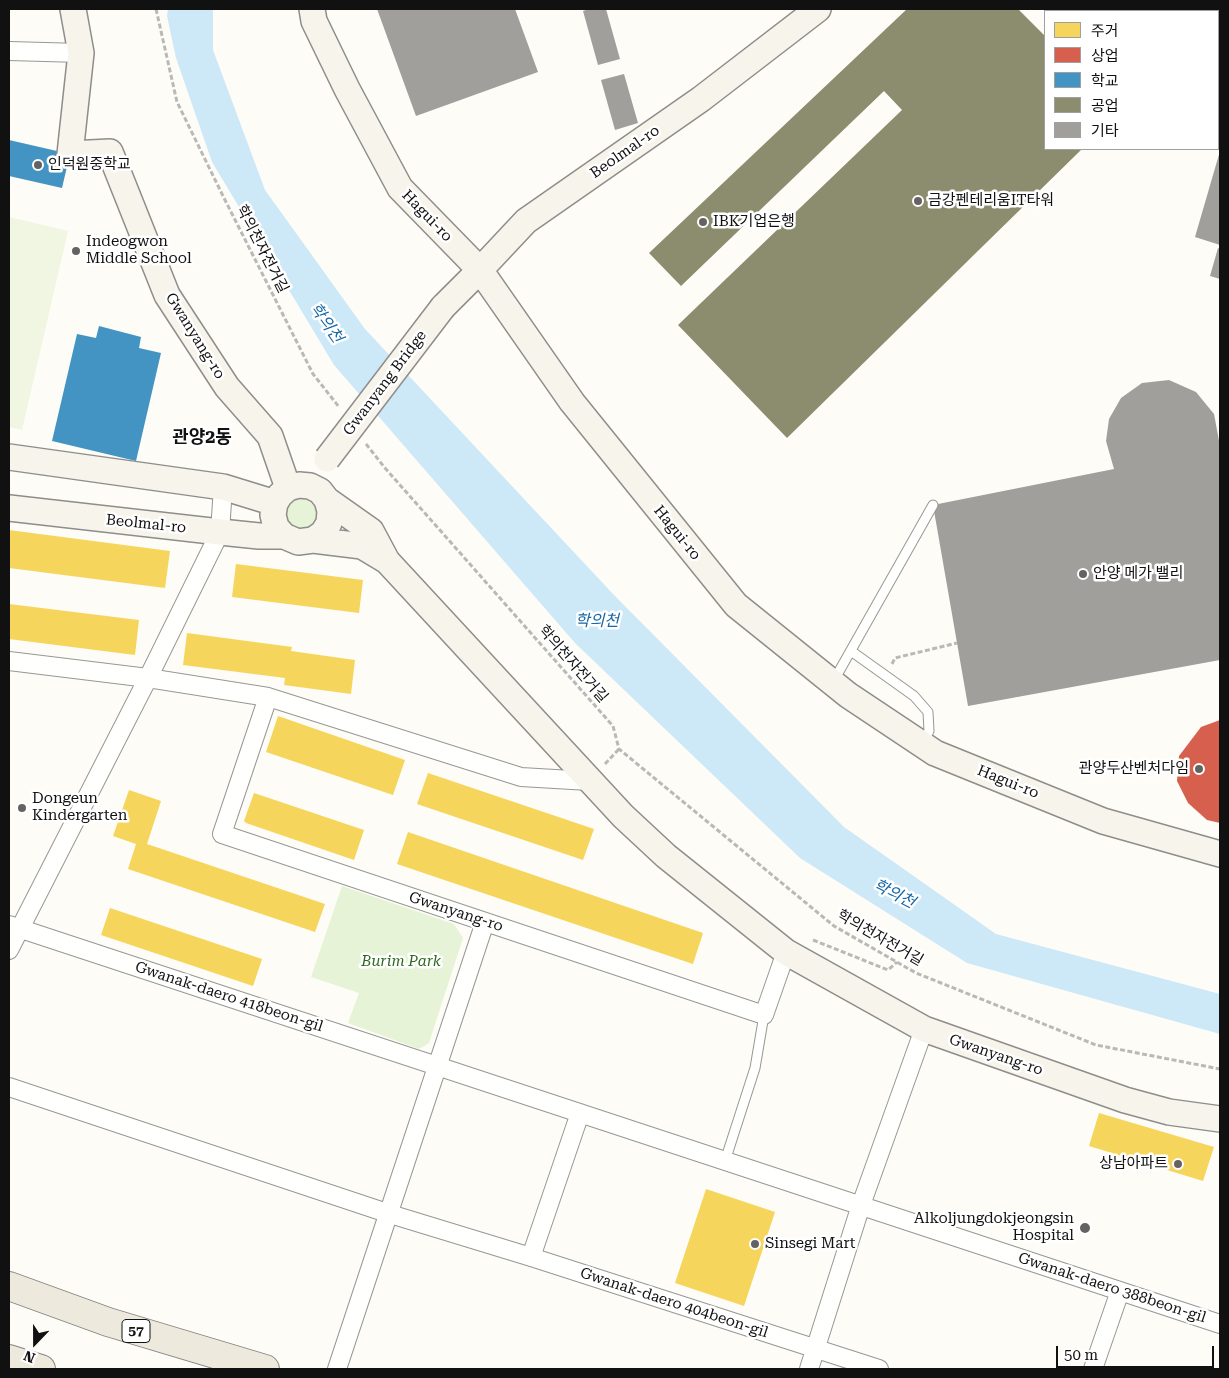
<!DOCTYPE html>
<meta charset="utf-8">
<style>
body{margin:0}
#map{position:relative;width:1229px;height:1378px;overflow:hidden;background:#fdfcf7;font-family:"Roboto Serif","Noto Sans KR",serif}
canvas{display:block}
.frame{position:absolute;inset:0;border:10px solid #111;pointer-events:none}
.legend{position:absolute;left:1044px;top:10px;width:175px;height:140px;box-sizing:border-box;background:#fff;border:1px solid #a0a0a0;margin:0;padding:6px 9px;list-style:none;font-size:15px;color:#111}
.legend li{display:flex;align-items:center;gap:10px;height:25px}
.legend b{width:25px;border:1px solid #a0a0a0}
.north{position:absolute;left:10px;top:1318px;width:50px;height:50px;-webkit-text-stroke:4px #fff;paint-order:stroke;rotate:202deg;font-size:14px;font-weight:700;line-height:20px;text-align:center;color:#111}
.north::after{content:'';display:block;margin:auto;width:18px;height:22px;background:#111;clip-path:polygon(50% 0,100% 100%,50% 72%,0 100%)}
.scale{position:absolute;left:1056px;top:1346px;width:158px;height:22px;box-sizing:border-box;border:2px solid #111;border-top:0;padding-left:6px;font-size:15px;line-height:18px;white-space:nowrap;color:#111;-webkit-text-stroke:4px #fff;paint-order:stroke}
</style>
<div id="map">
<canvas width="1229" height="1378"></canvas>
<div class="frame"></div>
<ul class="legend">
<li><b style="height:14px;background:#f6d55c"></b>주거</li>
<li><b style="height:14px;background:#d6604d"></b>상업</li>
<li><b style="height:14px;background:#4393c3"></b>학교</li>
<li><b style="height:14px;background:#8c8c6e"></b>공업</li>
<li><b style="height:14px;background:#a19f9c"></b>기타</li>
</ul>
<div class="north">N</div>
<div class="scale">50 m</div>
</div>
<script>
const context = document.querySelector('canvas').getContext('2d');
context.lineJoin = 'round';
function fill(path, color) {
  context.fillStyle = color;
  context.fill(path, 'evenodd');
}
function toPath(rows) {
  const path = new Path2D();
  for (const r of rows) {
    if (r.length === 3) {
      path.moveTo(r[0] + r[2], r[1]);
      path.arc(r[0], r[1], r[2], 0, 2 * Math.PI);
      continue;
    }
    path.moveTo(r[0], r[1]);
    for (let i = 2; i < r.length; i += 2) path.lineTo(r[i], r[i + 1]);
  }
  return path;
}
function stroke(path, color, width, dash) {
  context.strokeStyle = color;
  context.lineWidth = width;
  context.lineCap = dash ? 'butt' : 'round';
  context.setLineDash(dash || []);
  context.stroke(path);
}
function write(font, color, halo, rows, align = 'center') {
  context.font = font + ' "Roboto Serif","Noto Sans KR",serif';
  context.lineWidth = 5;
  context.setLineDash([]);
  context.textBaseline = 'middle';
  context.strokeStyle = halo;
  context.fillStyle = color;
  for (const [text, x, y, turn = 0] of rows) {
    context.save();
    context.translate(x, y);
    context.rotate((+turn || 0) * Math.PI / 180);
    context.textAlign = isNaN(turn) ? turn : align;
    if (halo) context.strokeText(text, 0, 0);
    context.fillText(text, 0, 0);
    context.restore();
  }
}
fill(toPath([
 [302,513,16],
 [342,886,454,924,463,938,429,1043,419,1049,348,1023,359,993,311,977]
]), '#e7f3d7');
fill(toPath([
 [9,217,68,231,22,430,9,427]
]), '#f0f6e1');
fill(toPath([
 [168,9,213,9,213,50,265,190,365,329,613,594,844,827,996,934,1220,994,1220,1034,967,963,800,858,575,643,334,365,212,162,176,58,167,16]
]), '#cde8f7');
fill(toPath([
 [9,530,170,551,165,588,9,568],
 [236,564,363,580,359,613,232,597],
 [9,604,139,620,135,655,9,639],
 [187,633,292,647,291,651,355,660,351,694,284,685,285,678,183,665],
 [278,716,405,760,393,795,266,752],
 [428,773,594,829,583,860,417,804],
 [129,790,161,801,147,844,325,904,315,932,128,869,136,844,113,836],
 [254,793,364,830,354,860,246,823,244,821],
 [408,832,703,933,693,964,397,864],
 [110,908,262,959,253,986,101,935],
 [1099,1113,1214,1147,1203,1181,1089,1146],
 [706,1189,775,1212,744,1306,675,1283]
]), '#f6d55c');
fill(toPath([
 [1220,720,1220,823,1207,820,1188,803,1177,781,1179,756,1201,727]
]), '#d6604d');
fill(toPath([
 [9,140,70,154,62,188,9,176],
 [99,326,141,337,139,348,161,353,136,461,52,441,77,334,96,338]
]), '#4393c3');
fill(toPath([
 [907,9,1018,9,1045,36,1045,149,1082,149,787,438,678,325,902,110,884,91,681,286,649,253]
]), '#8c8c6e');
fill(toPath([
 [377,9,515,9,538,72,416,116],
 [589,9,606,9,620,59,598,65,583,11],
 [624,74,638,123,615,130,601,80],
 [1220,151,1220,245,1195,237],
 [1218,248,1220,249,1220,279,1210,276],
 [1169,380,1196,392,1214,414,1220,446,1220,660,968,706,933,505,1114,469,1106,441,1109,419,1121,398,1142,383]
]), '#a19f9c');
const lane = toPath([
 [851,651,914,696,928,712,929,731,922,744],
 [833,682,933,505],
 [725,1161,755,1068,764,1015]
]);
const street = toPath([
 [9,51,81,53],
 [9,661,148,678,268,697,521,777,589,781],
 [268,697,222,834,764,1015,786,952],
 [9,925,1220,1324],
 [9,950,148,678,220,532,223,487],
 [9,1087,390,1214,531,1257,879,1369],
 [531,1257,580,1113],
 [337,1369,485,922],
 [809,1369,861,1205,924,1029],
 [1093,1369,1120,1291]
]);
const secondary = toPath([
 [73,9,81,53,70,154,110,152,167,295,227,387,270,436,288,488],
 [312,9,314,21,347,89,400,188,480,270,572,402,736,605,848,695,935,753,1103,821,1220,854],
 [443,307,480,270,526,221,701,99,818,9],
 [9,457,223,487,275,503],
 [327,500,371,531,387,561,623,816,666,856,786,952,924,1029,1125,1100,1169,1112,1220,1119],
 [9,508,220,532,259,536,284,536],
 [313,540,323,533,329,523,330,511,327,500,320,491,310,486,299,485,288,488,280,495,275,503,273,515,276,527,284,536,298,542,313,540,362,546,387,561]
]);
const primary = toPath([
 [9,1286,108,1322,265,1369],
 [9,1359,41,1369]
]);
stroke(lane, '#979795', 11);
stroke(street, '#979795', 20);
stroke(secondary, '#8e8d8b', 28);
stroke(primary, '#858482', 30);
stroke(toPath([
 [156,9,177,102,224,198,313,374,339,407],
 [366,444,385,468,613,726,619,749,834,926,916,973,1096,1045,1220,1069],
 [892,664,895,658,957,643],
 [605,764,619,749],
 [813,940,888,970,897,962]
]), '#b9b9b8', 3, [5, 2.5]);
stroke(lane, '#fffffe', 9);
stroke(street, '#fffffe', 18);
stroke(secondary, '#f6f4eb', 25);
stroke(primary, '#ede9dc', 28);
const secondaryBridge = toPath([
 [327,459,443,307]
]);
stroke(secondaryBridge, '#8e8d8b', 28, []);
stroke(secondaryBridge, '#f6f4eb', 25);
for (const [x, y, r, color] of [
 [38,165,5,"#646362"],
 [918,201,5,"#646362"],
 [703,222,5,"#646362"],
 [76,251,5,"#646362"],
 [1083,574,5,"#646362"],
 [1199,769,5,"#646362"],
 [22,808,5,"#646362"],
 [1178,1164,5,"#646362"],
 [1085,1228,6,"#646362"],
 [755,1244,5,"#646362"]
]) {
  const dot = new Path2D();
  dot.arc(x, y, r, 0, 2 * Math.PI);
  context.fillStyle = color;
  context.fill(dot);
  stroke(dot, '#fff', 2);
}
for (const [x, y, w] of [
 [136,1331,28]
]) {
  const box = new Path2D();
  box.roundRect(x - w / 2, y - 11.5, w, 23, 4);
  context.fillStyle = '#fff';
  context.fill(box);
  stroke(box, '#111', 1);
}
write('bold 14px', '#111', null, [
 ["57",136,1331]
]);
write('15px', '#111', '#fff', [
 ["Beolmal-ro",625,152,-35],
 ["Hagui-ro",427,216,46],
 ["학의천자전거길",262,249,63],
 ["Gwanyang-ro",195,336,58],
 ["Gwanyang Bridge",385,383,-53],
 ["Beolmal-ro",146,524,6],
 ["Hagui-ro",677,533,51],
 ["학의천자전거길",573,664,49],
 ["Hagui-ro",1008,782,22],
 ["Gwanyang-ro",456,912,18],
 ["학의천자전거길",880,938,30],
 ["Gwanak-daero 418beon-gil",229,997,18],
 ["Gwanyang-ro",996,1055,19],
 ["Gwanak-daero 388beon-gil",1112,1288,18],
 ["Gwanak-daero 404beon-gil",674,1303,18]
]);
write('15px', '#111', '#fff', [
 ["인덕원중학교",48,165],
 ["금강펜테리움IT타워",928,201],
 ["IBK기업은행",713,222],
 ["Indeogwon",86,242],
 ["Middle School",86,259],
 ["안양 메가 밸리",1093,574],
 ["관양두산벤처다임",1189,769,"right"],
 ["Dongeun",32,799],
 ["Kindergarten",32,816],
 ["상남아파트",1168,1164,"right"],
 ["Alkoljungdokjeongsin",1074,1219,"right"],
 ["Hospital",1074,1236,"right"],
 ["Sinsegi Mart",765,1244]
], 'left');
write('italic 15px', '#2f6b1f', '#fff', [
 ["Burim Park",401,962]
]);
write('italic 16px', '#1768a6', '#fff', [
 ["학의천",326,323,55],
 ["학의천",597,621],
 ["학의천",894,894,27]
]);
write('bold 18px', '#111', '#fff', [
 ["관양2동",202,438]
]);
</script>
